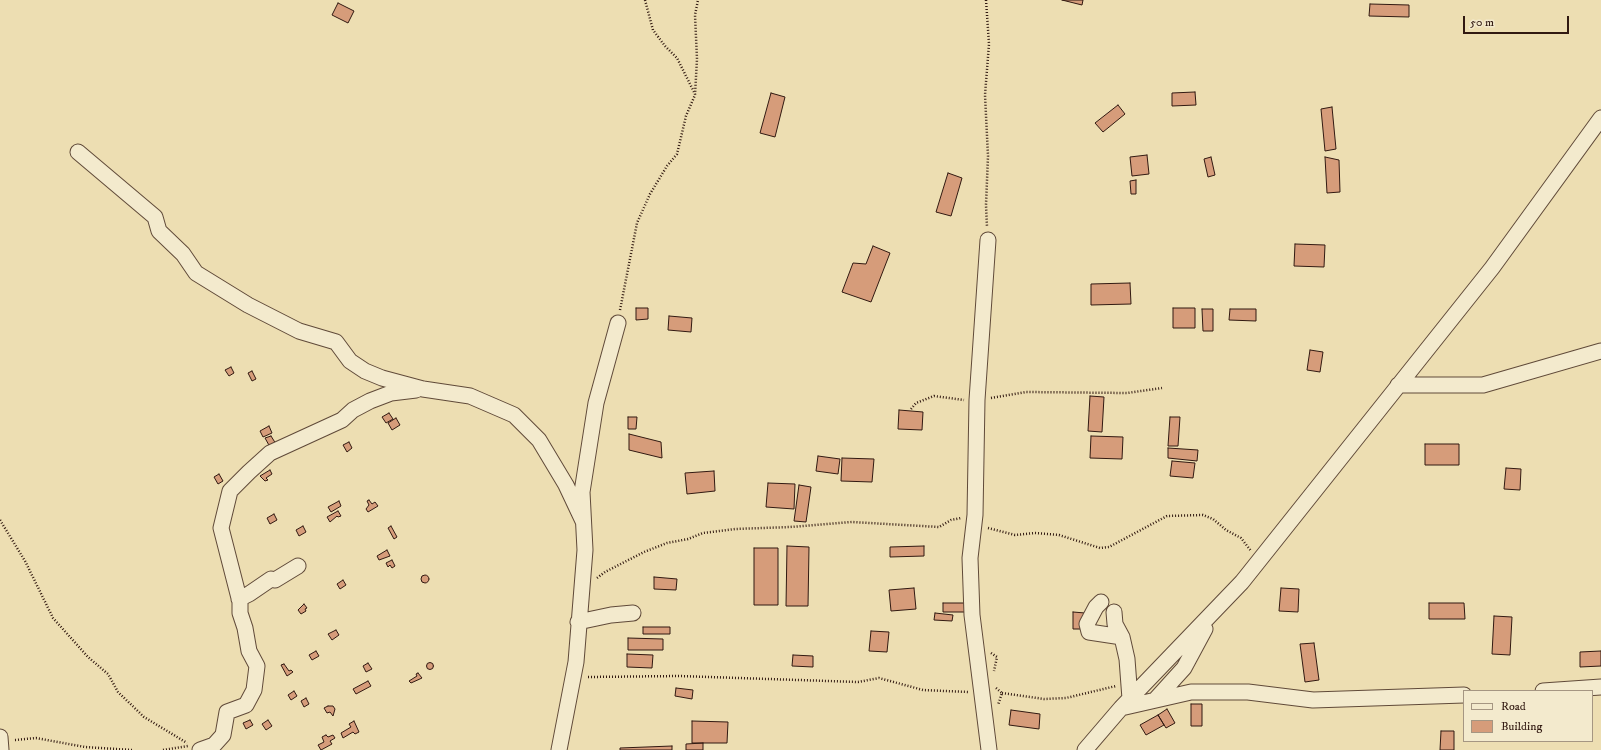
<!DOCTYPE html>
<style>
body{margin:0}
#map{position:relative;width:1601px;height:750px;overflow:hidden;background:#eddeb2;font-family:"IM FELL DW Pica",serif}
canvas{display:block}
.legend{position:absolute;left:1463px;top:690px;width:130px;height:52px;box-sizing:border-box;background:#f3eacd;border:1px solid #a59682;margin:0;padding:5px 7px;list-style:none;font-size:12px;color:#311911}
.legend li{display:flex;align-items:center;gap:8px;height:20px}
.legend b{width:20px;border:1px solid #a59682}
.scale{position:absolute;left:1463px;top:16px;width:106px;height:18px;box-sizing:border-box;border:2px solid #311911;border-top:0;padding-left:5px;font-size:12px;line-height:14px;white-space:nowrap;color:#311911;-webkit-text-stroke:3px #f3eacd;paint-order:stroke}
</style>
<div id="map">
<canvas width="1601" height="750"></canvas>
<ul class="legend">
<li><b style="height:5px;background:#f3eacd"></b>Road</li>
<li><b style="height:11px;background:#d69c7a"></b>Building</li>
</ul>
<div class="scale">50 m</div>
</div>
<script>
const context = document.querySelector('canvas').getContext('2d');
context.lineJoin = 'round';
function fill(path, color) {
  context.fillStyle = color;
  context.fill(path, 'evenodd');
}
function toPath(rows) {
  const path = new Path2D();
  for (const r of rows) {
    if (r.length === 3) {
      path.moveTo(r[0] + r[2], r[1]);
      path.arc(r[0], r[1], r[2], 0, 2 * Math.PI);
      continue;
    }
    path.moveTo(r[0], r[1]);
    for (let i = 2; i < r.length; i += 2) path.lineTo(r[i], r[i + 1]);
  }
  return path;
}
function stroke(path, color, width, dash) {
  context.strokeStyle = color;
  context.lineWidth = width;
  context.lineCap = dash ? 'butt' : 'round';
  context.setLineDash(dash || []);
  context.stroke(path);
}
const building = toPath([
 [1062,0,1083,0,1082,5,1062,0],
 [338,3,354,11,348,23,332,15,338,3],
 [1370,4,1409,5,1409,17,1369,16,1370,4],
 [1195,92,1196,105,1172,106,1172,93,1195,92],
 [771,93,785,97,775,137,760,133,771,93],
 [1118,105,1125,114,1103,132,1095,123,1118,105],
 [1332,107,1336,149,1325,151,1321,109,1332,107],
 [1147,155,1149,174,1132,176,1130,157,1147,155],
 [1211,157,1215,175,1208,177,1204,159,1211,157],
 [1325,157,1339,160,1340,192,1327,193,1325,157],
 [948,173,962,178,951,216,936,212,948,173],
 [1136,180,1136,194,1131,194,1130,181,1136,180],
 [1295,244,1325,245,1324,267,1294,266,1295,244],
 [873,246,890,253,871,302,842,292,853,263,866,264,873,246],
 [1130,283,1131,304,1091,305,1091,284,1130,283],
 [636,308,648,308,648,319,636,320,636,308],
 [1173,308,1195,308,1195,328,1173,328,1173,308],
 [1202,309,1213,309,1213,331,1203,331,1202,309],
 [1230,309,1256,309,1256,321,1229,320,1230,309],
 [669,316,692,318,691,332,668,330,669,316],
 [1310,350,1323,352,1320,372,1307,370,1310,350],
 [231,367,234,373,229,376,225,370,231,367],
 [252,371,256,379,252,381,248,373,252,371],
 [1090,396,1104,397,1102,432,1088,431,1090,396],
 [899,410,923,412,922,430,898,429,899,410],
 [389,413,393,419,386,423,382,417,389,413],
 [628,417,637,417,636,429,628,429,628,417],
 [1170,417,1180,417,1178,446,1168,446,1170,417],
 [396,418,400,425,392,430,388,423,396,418],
 [269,426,272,433,263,437,260,431,269,426],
 [629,434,661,442,662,458,629,450,629,434],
 [271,436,276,444,270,447,265,438,271,436],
 [1091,436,1123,437,1122,459,1090,458,1091,436],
 [349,442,352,448,347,452,343,445,349,442],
 [1425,444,1459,444,1459,465,1425,465,1425,444],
 [1168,448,1198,450,1197,461,1168,458,1168,448],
 [818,456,840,459,838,474,816,471,818,456],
 [842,458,874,459,872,482,841,481,842,458],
 [1172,461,1195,463,1193,478,1170,476,1172,461],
 [1506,468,1521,469,1520,490,1504,489,1506,468],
 [270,470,272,474,266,478,268,480,265,481,260,476,270,470],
 [714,471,715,491,687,494,685,473,714,471],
 [219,474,223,481,218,484,214,477,219,474],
 [768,483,795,484,794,509,766,507,768,483],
 [799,485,811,487,806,522,794,521,799,485],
 [369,500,372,504,375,502,378,506,368,512,366,509,369,505,367,501,369,500],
 [339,501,341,506,331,512,328,507,339,501],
 [338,511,341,516,338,517,337,516,330,522,327,517,338,511],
 [274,514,277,520,270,524,267,518,274,514],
 [303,526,306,532,299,536,296,530,303,526],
 [391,526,397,537,394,539,388,528,391,526],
 [787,546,809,547,808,606,786,606,787,546],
 [924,546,924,556,890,557,890,547,924,546],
 [754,548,778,548,778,605,754,605,754,548],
 [387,550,390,556,379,560,377,556,387,550],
 [392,560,395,566,392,568,390,565,388,567,386,563,392,560],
 [425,579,4],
 [654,577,677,579,676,590,654,589,654,577],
 [343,580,346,585,340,589,337,584,343,580],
 [914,588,916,609,891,611,889,590,914,588],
 [1281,588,1299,589,1298,612,1279,611,1281,588],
 [943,603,966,603,966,612,943,612,943,603],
 [1429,603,1464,603,1465,619,1429,619,1429,603],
 [304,604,307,608,305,609,306,611,301,614,298,610,304,604],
 [1073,612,1085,613,1085,629,1073,629,1073,612],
 [935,613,953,615,952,621,934,620,935,613],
 [1494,616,1512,617,1510,655,1492,654,1494,616],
 [643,627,670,627,670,634,643,634,643,627],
 [336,630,339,635,332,640,328,634,336,630],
 [871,631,889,632,887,652,869,651,871,631],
 [628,638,663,639,663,650,628,650,628,638],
 [1314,643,1319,680,1305,682,1300,644,1314,643],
 [316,651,319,656,312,660,309,655,316,651],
 [1601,651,1601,666,1580,667,1580,652,1601,651],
 [627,654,653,655,652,668,627,667,627,654],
 [793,655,813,656,813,667,792,666,793,655],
 [430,666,3.5],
 [368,663,372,669,366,672,363,666,368,663],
 [284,664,289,671,291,670,293,672,287,676,281,665,284,664],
 [418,673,422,678,411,683,409,681,417,676,416,674,418,673],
 [368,681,371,686,356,694,353,689,368,681],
 [676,688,693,690,692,699,675,696,676,688],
 [294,691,297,696,291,700,288,695,294,691],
 [306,698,309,704,304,707,301,701,306,698],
 [1191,704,1202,704,1202,726,1191,726,1191,704],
 [328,706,333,706,335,709,333,716,330,712,327,713,324,708,328,706],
 [1167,709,1175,723,1166,728,1158,715,1167,709],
 [1011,710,1040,714,1039,729,1009,725,1011,710],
 [1158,715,1164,725,1146,735,1140,725,1158,715],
 [250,720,253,725,246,729,243,723,250,720],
 [268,720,272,726,266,730,262,724,268,720],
 [354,721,359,732,355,734,353,732,343,738,341,733,351,727,349,724,354,721],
 [692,721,728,722,727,743,692,743,692,721],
 [1441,731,1454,731,1454,750,1440,750,1441,731],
 [326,735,328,737,333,735,335,738,330,741,332,744,321,750,318,745,324,742,322,737,326,735],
 [703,743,703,750,686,750,686,744,703,743],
 [672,746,672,750,620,750,620,748,672,746]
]);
fill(building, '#d69c7a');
stroke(building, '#311911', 1);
const street = toPath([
 [78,152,155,217,159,231,183,254,196,273,248,305,299,331,336,342,350,361,365,371,382,378,423,389,470,396,514,415,539,440,566,485,583,521],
 [988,240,977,400,975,515,970,558,972,615,989,750],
 [1398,385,1483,385,1601,351],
 [239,599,249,594,271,579,275,580,298,566],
 [1101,602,1096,607,1087,624,1089,632,1122,637],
 [1114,612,1115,624,1122,637,1127,659,1130,699],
 [578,622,611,615,633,613],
 [1543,691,1601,687],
 [1155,700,1184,668,1205,629],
 [1121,708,1191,692,1248,692,1313,700,1464,695],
 [0,737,1,750],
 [200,750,214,745,223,735,227,712,246,705,254,690,257,666,249,651,245,628,240,613,240,602,221,528,230,491,249,472,270,453,342,420,353,410,370,401,391,393,416,390],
 [559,750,576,662,585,550,582,492,596,403,618,323],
 [1085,750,1121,708,1242,582,1492,268,1601,118]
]);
stroke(street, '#604a39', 17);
stroke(toPath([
 [645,0,653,30,665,46,677,58,695,94],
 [986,0,989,44,985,95,988,156,986,205,987,227],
 [620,310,637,223,650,194,667,166,677,154,686,116,695,95,697,59,695,15,698,0],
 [991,398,1026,392,1127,393,1162,388],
 [911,409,916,403,934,396,964,400],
 [0,520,25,561,53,618,88,657,108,674,118,692,144,717,187,743],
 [988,528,1015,535,1035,533,1059,535,1100,548,1109,547,1167,516,1203,515,1213,519,1226,530,1241,538,1251,551],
 [597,578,605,572,644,552,667,543,688,539,703,533,735,529,790,527,852,522,939,527,951,520,961,518],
 [991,653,997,657,994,671],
 [588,677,679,676,858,682,879,678,923,690,968,692],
 [996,688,1002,693,998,705],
 [1002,693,1044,699,1066,698,1116,686],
 [15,740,36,738,85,747,133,750],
 [163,750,188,746]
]), '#311911', 2.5, [1, 2]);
stroke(street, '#f3eacd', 15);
</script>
